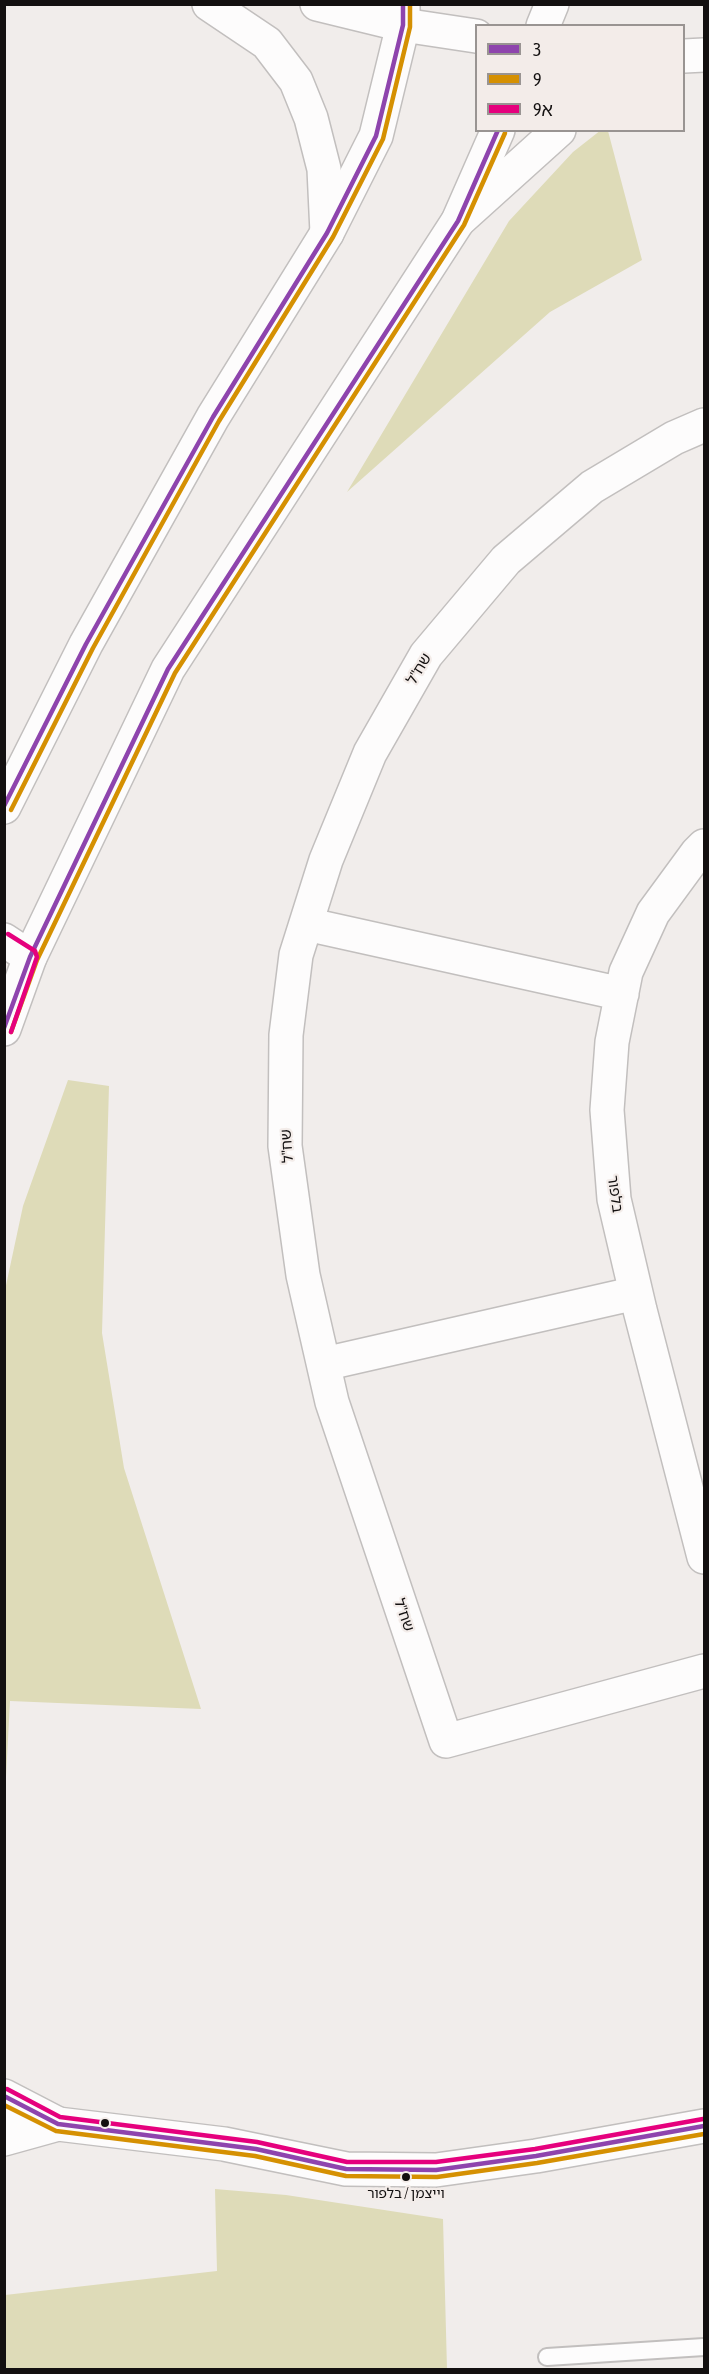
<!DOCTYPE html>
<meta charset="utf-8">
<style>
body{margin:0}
#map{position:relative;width:709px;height:2374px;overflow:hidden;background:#f1edeb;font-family:"Asap Condensed","Noto Sans Hebrew",sans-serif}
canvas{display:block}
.frame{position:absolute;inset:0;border:6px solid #131010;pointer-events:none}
.legend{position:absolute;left:475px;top:24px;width:210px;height:108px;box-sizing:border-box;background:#f3ece9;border:2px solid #999492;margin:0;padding:8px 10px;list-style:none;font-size:18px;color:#131010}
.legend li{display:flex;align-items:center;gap:12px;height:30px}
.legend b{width:30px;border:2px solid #999492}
</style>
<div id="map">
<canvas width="709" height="2374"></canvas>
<div class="frame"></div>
<ul class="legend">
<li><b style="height:8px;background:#8e44ad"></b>3</li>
<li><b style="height:8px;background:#d59002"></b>9</li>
<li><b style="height:8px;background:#e5007d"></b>9א</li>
</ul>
</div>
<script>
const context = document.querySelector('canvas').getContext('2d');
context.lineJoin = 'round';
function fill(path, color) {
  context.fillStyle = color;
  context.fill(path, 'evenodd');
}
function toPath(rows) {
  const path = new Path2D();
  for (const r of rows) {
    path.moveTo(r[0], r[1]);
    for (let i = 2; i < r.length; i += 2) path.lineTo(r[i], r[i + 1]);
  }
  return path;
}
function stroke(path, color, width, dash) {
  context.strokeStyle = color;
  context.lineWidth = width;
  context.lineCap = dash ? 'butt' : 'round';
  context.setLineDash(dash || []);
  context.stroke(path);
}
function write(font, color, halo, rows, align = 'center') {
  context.font = font + ' "Asap Condensed","Noto Sans Hebrew",sans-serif';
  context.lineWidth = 4.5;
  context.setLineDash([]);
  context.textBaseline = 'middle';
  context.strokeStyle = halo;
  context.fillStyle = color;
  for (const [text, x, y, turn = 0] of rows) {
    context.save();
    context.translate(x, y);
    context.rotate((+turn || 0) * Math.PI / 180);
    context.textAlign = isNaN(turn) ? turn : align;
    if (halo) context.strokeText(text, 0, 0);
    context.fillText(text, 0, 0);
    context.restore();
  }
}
fill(toPath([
 [601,130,608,131,642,260,550,312,347,492,509,221,573,152],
 [68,1080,109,1086,102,1333,124,1468,201,1709,10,1701,5,1796,5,1290,23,1206],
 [215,2189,286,2195,443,2219,447,2369,5,2369,5,2295,217,2271]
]), '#dedbb8');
const service = toPath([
 [547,2357,704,2347]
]);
const minor = toPath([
 [704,425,674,438,592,487,506,560,426,655,370,753,326,860,296,955,286,1035,285,1146,303,1275,332,1402,446,1741,704,1671],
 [704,846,697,853,653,913,626,972,612,1042,607,1110,614,1199,640,1310,704,1557],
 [306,924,622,994],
 [4,940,30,957],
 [324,1364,636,1293],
 [4,2120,58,2124,224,2144,346,2169,436,2170,536,2156,704,2126]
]);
const primary = toPath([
 [543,26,552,4],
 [4,807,86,644,213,417,327,233,376,136,403,25,403,4],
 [4,1029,30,957,168,669,458,221,498,130],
 [4,2096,58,2124],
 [4,2139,58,2124]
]);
const trunk = toPath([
 [209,4,267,43,296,81,311,118,324,169,327,233],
 [317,4,403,25,476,36],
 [684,56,704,55],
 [458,221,559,130]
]);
stroke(service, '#c2bfbe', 20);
stroke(minor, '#c2bfbe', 36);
stroke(primary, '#c2bfbe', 36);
stroke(trunk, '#c2bfbe', 36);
stroke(service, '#fdfcfc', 16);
stroke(minor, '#fdfcfc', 33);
stroke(primary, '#fdfcfc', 33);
stroke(trunk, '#fdfcfc', 33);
stroke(toPath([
 [4,806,86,644,213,417,327,233,376,136,403,25,403,4],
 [4,1028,30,957,168,669,458,221,498,130],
 [4,2096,58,2124,256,2149,346,2169,436,2170,536,2156,704,2126]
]), '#8e44ad', 4.5);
stroke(toPath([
 [11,810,93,648,219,421,333,237,383,139,410,27,410,4],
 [11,1032,37,960,175,673,464,225,505,133],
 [4,2105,56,2131,255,2156,346,2176,437,2177,537,2163,704,2134]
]), '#d59002', 4.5);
stroke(toPath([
 [8,934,35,951,37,957,11,1032],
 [7,2089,60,2117,257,2142,347,2162,436,2162,535,2149,703,2119]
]), '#e5007d', 4.5);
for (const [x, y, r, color] of [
 [105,2123,5,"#131010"],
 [406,2177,5,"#131010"]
]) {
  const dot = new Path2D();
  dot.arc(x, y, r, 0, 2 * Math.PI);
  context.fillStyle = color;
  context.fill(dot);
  stroke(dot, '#f3ece9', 2);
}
write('14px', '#131010', '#f3ece9', [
 ["וייצמן / בלפור",406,2194]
]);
write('15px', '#131010', '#f3ece9', [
 ["שח\"ל",419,669,-59],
 ["שח\"ל",287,1146,-94],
 ["בלפור",615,1194,82],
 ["שח\"ל",404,1615,71]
]);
</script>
